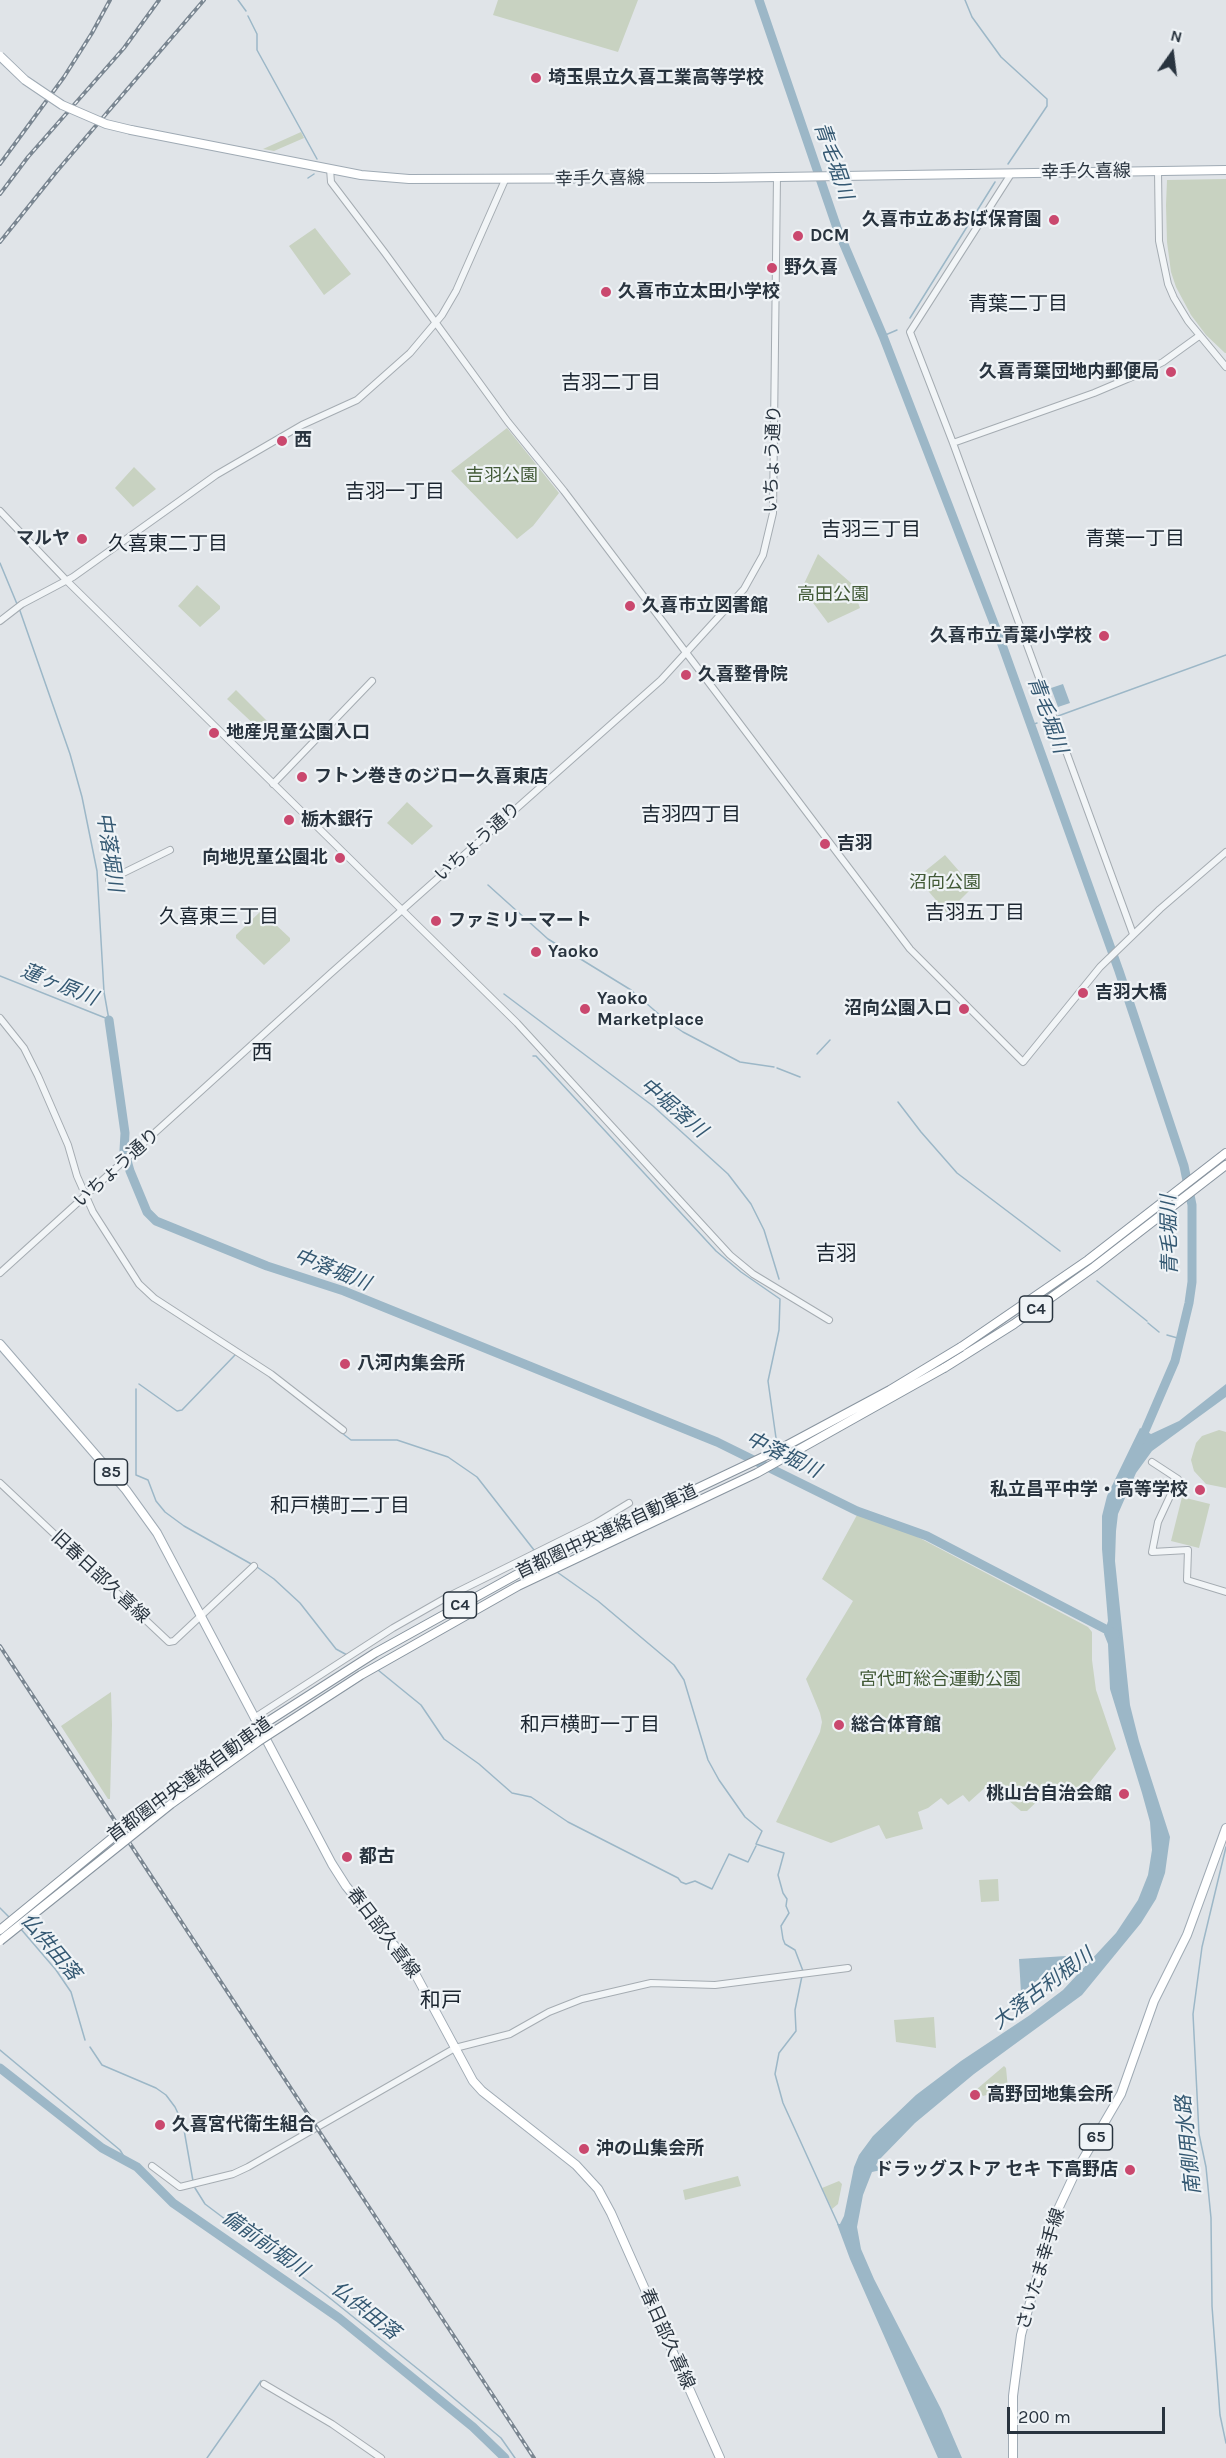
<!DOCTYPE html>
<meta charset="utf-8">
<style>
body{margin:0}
#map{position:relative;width:1226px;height:2458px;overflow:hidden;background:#e0e4e8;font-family:Karla,sans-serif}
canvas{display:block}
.north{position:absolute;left:1142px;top:24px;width:60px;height:60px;-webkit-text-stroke:4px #eff3f6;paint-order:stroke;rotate:14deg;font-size:16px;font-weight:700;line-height:24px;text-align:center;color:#29343f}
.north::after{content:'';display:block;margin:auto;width:21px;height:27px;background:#29343f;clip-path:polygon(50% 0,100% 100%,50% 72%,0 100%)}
.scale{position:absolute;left:1007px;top:2407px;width:158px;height:27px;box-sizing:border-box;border:3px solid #29343f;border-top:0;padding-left:8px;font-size:18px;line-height:21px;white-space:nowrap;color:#29343f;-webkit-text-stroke:4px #eff3f6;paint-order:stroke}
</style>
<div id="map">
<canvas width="1226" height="2458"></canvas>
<div class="north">N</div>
<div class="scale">200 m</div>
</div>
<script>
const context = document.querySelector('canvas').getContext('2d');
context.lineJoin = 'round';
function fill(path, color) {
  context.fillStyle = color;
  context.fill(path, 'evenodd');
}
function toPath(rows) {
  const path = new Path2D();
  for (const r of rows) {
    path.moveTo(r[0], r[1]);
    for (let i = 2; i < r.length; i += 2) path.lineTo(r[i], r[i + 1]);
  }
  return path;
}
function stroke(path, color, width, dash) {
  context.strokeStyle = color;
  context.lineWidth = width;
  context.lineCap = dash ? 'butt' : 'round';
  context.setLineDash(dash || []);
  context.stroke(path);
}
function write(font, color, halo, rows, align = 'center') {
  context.font = font + ' Karla,"Noto Sans JP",sans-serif';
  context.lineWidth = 4.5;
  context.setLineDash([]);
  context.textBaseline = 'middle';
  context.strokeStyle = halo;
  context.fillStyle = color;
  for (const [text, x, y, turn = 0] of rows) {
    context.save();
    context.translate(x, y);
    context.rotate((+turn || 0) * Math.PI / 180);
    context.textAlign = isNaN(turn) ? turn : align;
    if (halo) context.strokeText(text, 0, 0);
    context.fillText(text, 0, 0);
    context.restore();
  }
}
fill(toPath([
 [498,0,638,0,618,52,493,15],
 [301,132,304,138,274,151,263,149],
 [1226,179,1226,353,1225,353,1206,335,1191,315,1176,287,1171,272,1167,242,1166,205,1167,180],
 [315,228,351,274,324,295,289,246],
 [507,428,559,493,533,526,517,539,451,471],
 [134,467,156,489,133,507,115,488],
 [818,554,851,583,860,608,828,623,802,588],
 [197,585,220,606,220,609,200,627,178,606],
 [236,690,268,722,259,729,227,699],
 [407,802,433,826,412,845,387,823],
 [945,855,973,887,947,913,918,879,919,876],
 [261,911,290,938,290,941,264,965,236,938,236,935],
 [1219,1430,1226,1432,1226,1488,1206,1484,1194,1471,1191,1460,1196,1443,1202,1436],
 [1182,1497,1210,1504,1199,1548,1171,1541],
 [857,1515,914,1535,1088,1627,1092,1632,1092,1660,1096,1690,1116,1749,1079,1796,1058,1791,1047,1792,1027,1811,1021,1811,989,1784,969,1802,963,1795,948,1805,941,1798,928,1808,918,1812,923,1829,886,1839,879,1825,831,1843,776,1822,820,1732,822,1722,820,1713,806,1679,853,1601,822,1579],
 [111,1692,112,1725,110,1799,108,1799,61,1726],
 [998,1879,999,1901,981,1902,979,1880],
 [934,2017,936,2048,896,2042,894,2020],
 [1004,2066,1006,2068,1008,2089,983,2096,977,2089],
 [738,2176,741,2186,685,2200,683,2190],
 [839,2181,842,2184,838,2204,832,2209,822,2188]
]), '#c8d2c1');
fill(toPath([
 [1063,684,1070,703,1058,707,1051,688],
 [1226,1384,1226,1397,1152,1451,1136,1473,1118,1514,1116,1531,1115,1561,1130,1705,1139,1741,1170,1837,1165,1873,1156,1899,1141,1923,1082,1995,974,2074,915,2123,879,2160,876,2165,881,2170,872,2172,863,2195,857,2227,861,2249,874,2279,941,2409,962,2458,938,2458,850,2259,837,2224,840,2224,844,2216,854,2167,859,2155,873,2136,916,2095,961,2061,1030,2015,1063,1990,1116,1933,1138,1900,1148,1875,1152,1850,1150,1822,1142,1793,1110,1689,1108,1644,1104,1634,1108,1621,1102,1549,1102,1516,1107,1496,1140,1428,1151,1434,1179,1421],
 [1066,1956,1066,1958,1021,1993,1019,1959]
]), '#9cb7c7');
stroke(toPath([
 [238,0,246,11],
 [965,0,972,17,1001,57,1047,99,1047,106,1043,112,1008,164],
 [248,16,257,34,257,50,317,159],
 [308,178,314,174],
 [910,318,995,182],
 [883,336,897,330],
 [0,563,17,604],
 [19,608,70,754,82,797,97,871,104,992,109,1020],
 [1058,716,1226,655],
 [1031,725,1037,723],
 [488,885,548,939,631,990],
 [0,976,108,1019],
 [632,991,668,1022,683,1032,740,1062,774,1067],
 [504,994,653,1106,728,1174,751,1204,764,1230,779,1279],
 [817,1054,830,1040],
 [533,1056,536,1056,716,1251,741,1272,780,1299,779,1330,768,1381,776,1438],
 [777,1068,800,1077],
 [898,1102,921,1132,957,1173,1060,1251],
 [1097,1281,1147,1321],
 [1148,1323,1159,1332],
 [1167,1335,1181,1339],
 [139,1384,177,1411,182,1410,235,1355],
 [136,1389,136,1475,148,1480,156,1501,165,1512,184,1526,253,1565],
 [338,1430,351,1440,397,1440,448,1457,477,1477,534,1550],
 [257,1567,274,1579,300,1603,336,1649,347,1655],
 [557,1572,598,1601,674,1665,684,1680,708,1760,719,1780,745,1817,762,1831,756,1844,784,1853,778,1875,783,1893,787,1899,786,1906,789,1913,781,1926,783,1939,785,1944,795,1950,803,1971],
 [378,1670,421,1705,444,1739,479,1764,512,1793,531,1797,568,1822,678,1878,681,1882,686,1884,695,1881,712,1889,729,1854,748,1862,756,1846],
 [1226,1847,1202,1947,1193,2014,1199,2134,1206,2167,1211,2218,1212,2306,1220,2415,1226,2443],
 [0,1908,10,1918],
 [20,1928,56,1970,71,1992,85,2040],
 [802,1976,795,2010,796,2031,779,2053,775,2074,783,2103,838,2224],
 [90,2047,102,2065,156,2088,166,2095,175,2107,183,2124,193,2181],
 [0,2050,120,2150,126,2160],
 [195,2188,205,2204,326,2295,444,2390,501,2438,515,2458],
 [207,2458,261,2381]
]), '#9cb7c7', 1.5);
stroke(toPath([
 [759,0,837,228,883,336,1000,639,1119,971,1184,1166,1192,1205,1192,1282,1189,1303,1175,1361,1141,1440],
 [109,1020,125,1133,124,1150,130,1171,147,1212,156,1221,267,1266,344,1291,717,1442,857,1511,927,1536,1115,1634],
 [0,2068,102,2148,137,2167,173,2203,339,2318,473,2427,505,2458]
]), '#9cb7c7', 9);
const minor = toPath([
 [330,169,331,182,385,253,508,422,564,491,910,949,1023,1062,1100,967,1160,909,1226,852],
 [1158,171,1159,241,1168,284,1174,298,1188,321,1226,367],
 [1011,174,910,332,953,443,1133,934],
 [953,443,1094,393,1139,374,1163,362,1199,336],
 [0,511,67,581,517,1023,730,1255,753,1274,829,1320],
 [0,621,22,604,73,577,216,475,302,425,357,400,410,353,442,315,456,291,505,180],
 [273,784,372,681],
 [109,880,170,850],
 [0,1018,24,1048,38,1076,68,1145,77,1176,93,1212,139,1284,154,1298,271,1374,343,1430],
 [0,1273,330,974,661,680,744,589,763,555,773,513,777,176],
 [1152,1462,1178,1479,1158,1522,1152,1552,1188,1550,1187,1580,1226,1592],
 [0,1483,169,1642,174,1641,254,1566],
 [254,1718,393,1628,449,1596,596,1523,629,1503],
 [152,2166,180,2187,233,2174,248,2167,455,2048,510,2034,549,2012,582,1999,651,1983,715,1985,848,1968],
 [264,2384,332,2424,381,2458]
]);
const major = toPath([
 [131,130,361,175,409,179,714,178,1226,170],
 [0,1344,126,1490,157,1533,332,1864,346,1886,411,1966,473,2081,482,2091,576,2165,598,2189,611,2213,720,2458],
 [1013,2458,1013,2396,1021,2335,1053,2220,1075,2173,1121,2094,1154,2001,1187,1935,1226,1828]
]);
const highway = toPath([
 [961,1347,1088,1260,1226,1153],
 [944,1368,1014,1324,1094,1267,1226,1165]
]);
stroke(minor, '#a5acb2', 8);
stroke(major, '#9faab4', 10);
stroke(highway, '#88949f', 10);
stroke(minor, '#f2f5f7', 6);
stroke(major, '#fff', 8);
stroke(highway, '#fff', 8);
const rail = toPath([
 [0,164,64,77,92,33,110,0],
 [0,194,28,157,124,48,159,0],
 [0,242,57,171,204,0],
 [0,1646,534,2458]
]);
stroke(rail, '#7a8691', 4);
stroke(rail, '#eff3f6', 1.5, [4.5]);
const majorBridge = toPath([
 [0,56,25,80,62,105,106,124,131,130]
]);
const highwayBridge = toPath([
 [0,1930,161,1798,253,1731,375,1653,523,1571,780,1449,890,1390,961,1347],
 [0,1941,171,1804,259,1741,361,1675,518,1586,757,1473,944,1368]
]);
stroke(majorBridge, '#9faab4', 10, []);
stroke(highwayBridge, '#88949f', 10, []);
stroke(majorBridge, '#fff', 8);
stroke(highwayBridge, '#fff', 8);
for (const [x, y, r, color] of [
 [536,78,6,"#ca486e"],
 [1054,220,6,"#ca486e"],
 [798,236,6,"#ca486e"],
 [772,268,6,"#ca486e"],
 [606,292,6,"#ca486e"],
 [1171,372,6,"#ca486e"],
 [282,441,6,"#ca486e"],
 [82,539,6,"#ca486e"],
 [630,606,6,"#ca486e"],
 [1104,636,6,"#ca486e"],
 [686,675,6,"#ca486e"],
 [214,733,6,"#ca486e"],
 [302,777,6,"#ca486e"],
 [289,820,6,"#ca486e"],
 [825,844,6,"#ca486e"],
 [340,858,6,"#ca486e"],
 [436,921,6,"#ca486e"],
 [536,952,6,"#ca486e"],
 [1083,993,6,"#ca486e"],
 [585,1009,6,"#ca486e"],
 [964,1009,6,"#ca486e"],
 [345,1364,6,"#ca486e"],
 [1200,1490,6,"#ca486e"],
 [839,1725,6,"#ca486e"],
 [1124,1794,6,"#ca486e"],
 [347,1857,6,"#ca486e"],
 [975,2095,6,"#ca486e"],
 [160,2125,6,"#ca486e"],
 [584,2149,6,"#ca486e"],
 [1130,2170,6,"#ca486e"]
]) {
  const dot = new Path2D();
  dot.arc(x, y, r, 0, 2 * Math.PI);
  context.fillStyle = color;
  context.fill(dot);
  stroke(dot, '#eff3f6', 2);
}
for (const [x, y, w] of [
 [1036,1309,33],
 [111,1472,33],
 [460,1605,33],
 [1096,2137,33]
]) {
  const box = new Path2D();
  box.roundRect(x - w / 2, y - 13, w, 26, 4.5);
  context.fillStyle = '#eff3f6';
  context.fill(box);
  stroke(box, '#29343f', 1.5);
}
write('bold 16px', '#29343f', null, [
 ["C4",1036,1309],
 ["85",111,1472],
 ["C4",460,1605],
 ["65",1096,2137]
]);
write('bold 18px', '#29343f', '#eff3f6', [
 ["埼玉県立久喜工業高等学校",548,78],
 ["久喜市立あおば保育園",1042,220,"right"],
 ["DCM",810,236],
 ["野久喜",784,268],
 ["久喜市立太田小学校",618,292],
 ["久喜青葉団地内郵便局",1159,372,"right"],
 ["西",294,441],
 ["マルヤ",70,539,"right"],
 ["久喜市立図書館",642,606],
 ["久喜市立青葉小学校",1092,636,"right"],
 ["久喜整骨院",698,675],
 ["地産児童公園入口",226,733],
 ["フトン巻きのジロー久喜東店",314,777],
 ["栃木銀行",301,820],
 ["吉羽",837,844],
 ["向地児童公園北",328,858,"right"],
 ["ファミリーマート",448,921],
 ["Yaoko",548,952],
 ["吉羽大橋",1095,993],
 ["Yaoko",597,999],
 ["Marketplace",597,1020],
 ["沼向公園入口",952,1009,"right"],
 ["八河内集会所",357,1364],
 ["私立昌平中学・高等学校",1188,1490,"right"],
 ["総合体育館",851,1725],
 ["桃山台自治会館",1112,1794,"right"],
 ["都古",359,1857],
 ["高野団地集会所",987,2095],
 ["久喜宮代衛生組合",172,2125],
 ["沖の山集会所",596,2149],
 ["ドラッグストア セキ 下高野店",1118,2170,"right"]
], 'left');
write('18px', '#29343f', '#eff3f6', [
 ["幸手久喜線",1086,172,-1],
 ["幸手久喜線",600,179,-1],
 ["いちょう通り",773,459,-88],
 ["いちょう通り",478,842,-42],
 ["いちょう通り",117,1168,-42],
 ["首都圏中央連絡自動車道",607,1532,-25],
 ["旧春日部久喜線",100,1577,43],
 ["首都圏中央連絡自動車道",190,1780,-36],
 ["春日部久喜線",383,1933,53],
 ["さいたま幸手線",1041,2269,-73],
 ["春日部久喜線",667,2339,66]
]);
write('18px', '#425a37', '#eff3f6', [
 ["吉羽公園",502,476],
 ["高田公園",833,595],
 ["沼向公園",945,883],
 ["宮代町総合運動公園",940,1680]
]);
write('italic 20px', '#345872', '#eff3f6', [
 ["青毛堀川",833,161,71],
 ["青毛堀川",1047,715,70],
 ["中落堀川",109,852,81],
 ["蓮ヶ原川",59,985,22],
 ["中堀落川",673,1108,40],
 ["青毛堀川",1170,1235,-91],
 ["中落堀川",332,1270,22],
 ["中落堀川",783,1455,26],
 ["仏供田落",50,1947,50],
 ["大落古利根川",1043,1989,-37],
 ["南側用水路",1189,2145,-96],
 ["備前前堀川",265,2244,35],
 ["仏供田落",365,2311,38]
]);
write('20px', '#1b2530', '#eff3f6', [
 ["青葉二丁目",1018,304],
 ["吉羽二丁目",611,383],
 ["吉羽一丁目",395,492],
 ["吉羽三丁目",871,530],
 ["青葉一丁目",1135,539],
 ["久喜東二丁目",168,544],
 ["吉羽四丁目",691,815],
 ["吉羽五丁目",975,913],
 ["久喜東三丁目",219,917],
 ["和戸横町二丁目",340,1506],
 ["和戸横町一丁目",590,1725]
]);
write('21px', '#1b2530', '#eff3f6', [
 ["西",262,1053],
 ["吉羽",836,1254],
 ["和戸",441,2001]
]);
</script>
